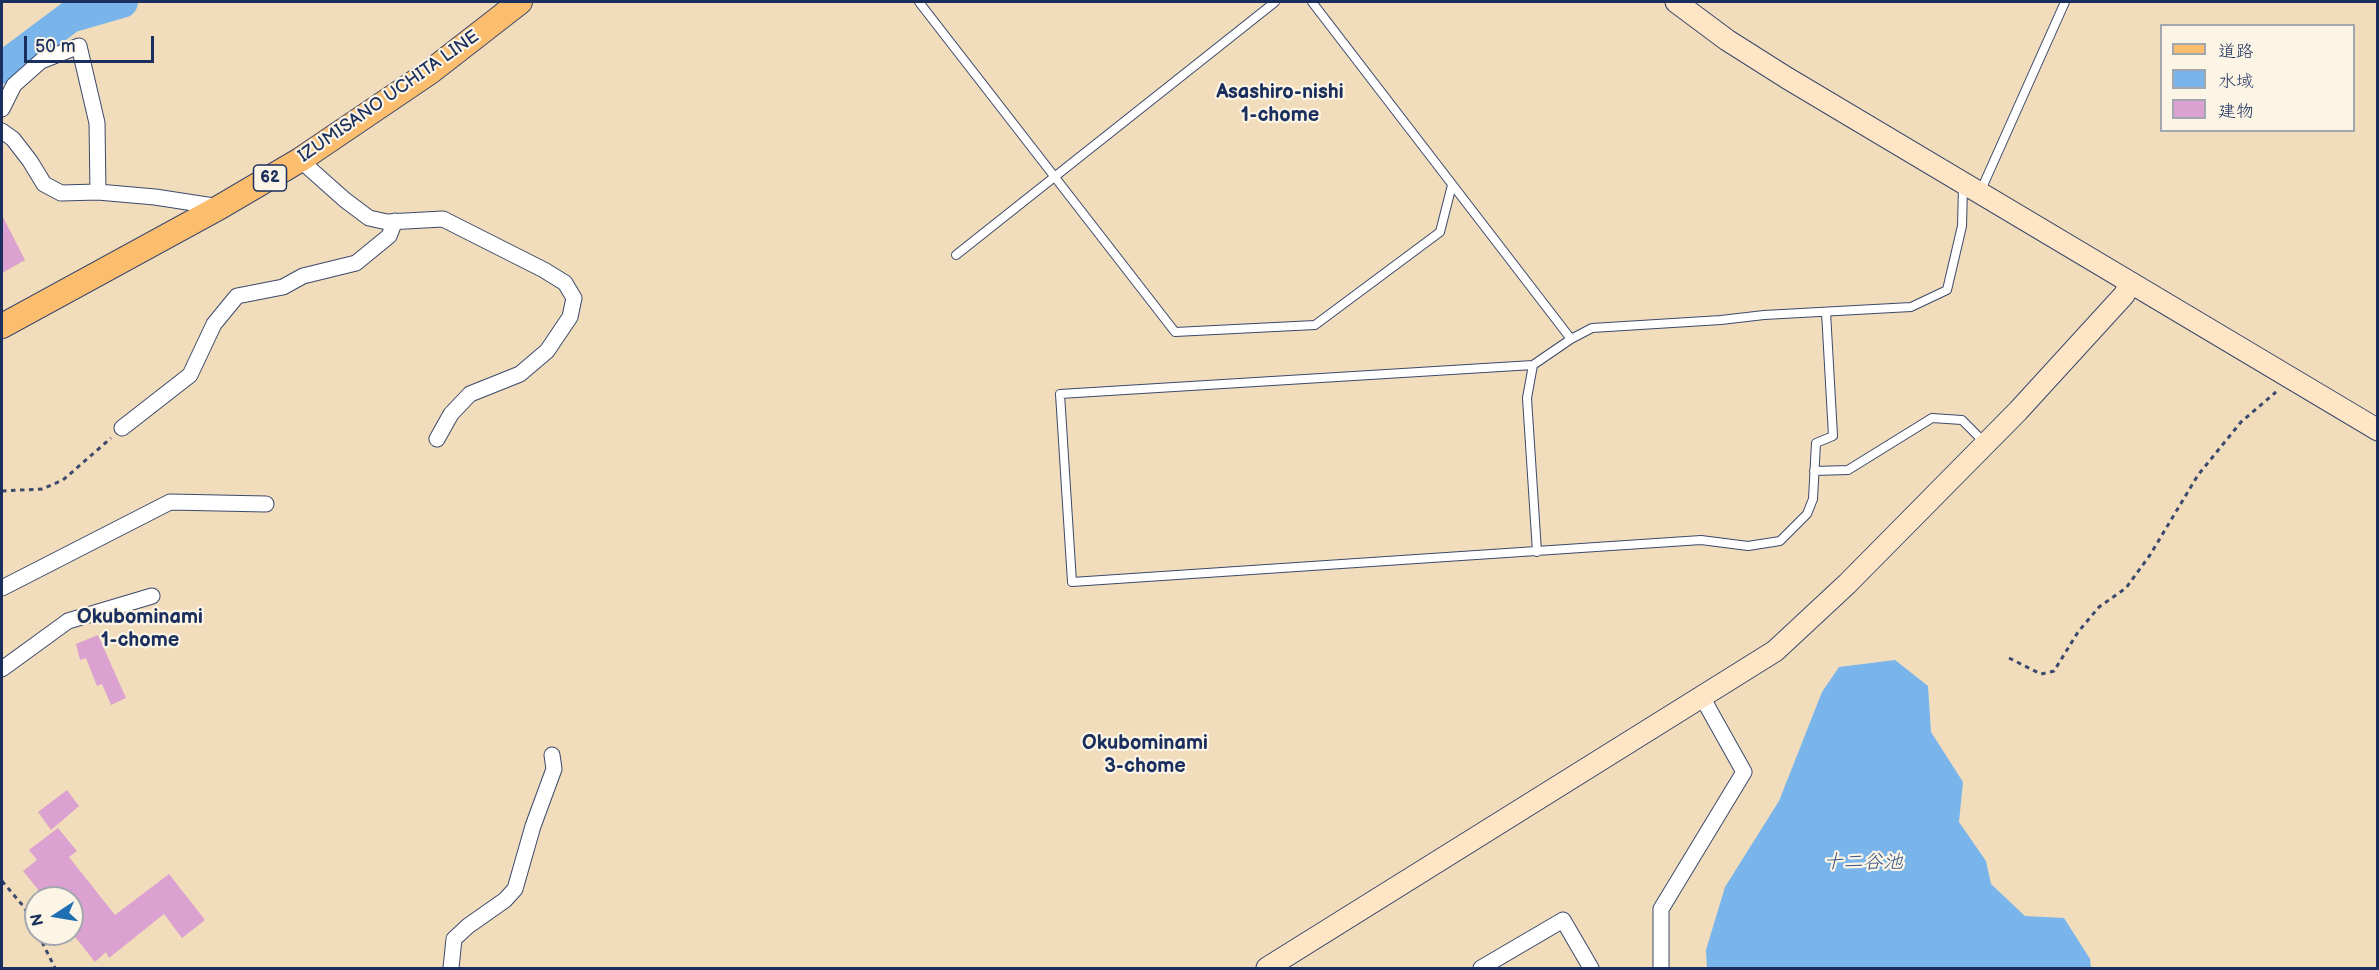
<!DOCTYPE html>
<meta charset="utf-8">
<style>
body{margin:0}
#map{position:relative;width:2379px;height:970px;overflow:hidden;background:#f1dcbb;font-family:"Balsamiq Sans","Klee One",sans-serif}
canvas{display:block}
.frame{position:absolute;inset:0;border:3px solid #1b2f5e;pointer-events:none}
.legend{position:absolute;left:2160px;top:24px;width:195px;height:108px;box-sizing:border-box;background:#fcf5e5;border:2px solid #a2a6af;margin:0;padding:8px 10px;list-style:none;font-size:18px;color:#1b2f5e}
.legend li{display:flex;align-items:center;gap:12px;height:30px}
.legend b{width:30px;border:2px solid #a2a6af}
.north{position:absolute;left:24px;top:886px;width:60px;height:60px;box-sizing:border-box;background:#fcf5e5;border:2px solid #a2a6af;border-radius:50%;rotate:258deg;font-size:16px;font-weight:700;line-height:24px;text-align:center;color:#1b2f5e}
.north::after{content:'';display:block;margin:auto;width:21px;height:27px;background:#1f6fb2;clip-path:polygon(50% 0,100% 100%,50% 72%,0 100%)}
.scale{position:absolute;left:24px;top:36px;width:130px;height:27px;box-sizing:border-box;border:3px solid #1b2f5e;border-top:0;padding-left:8px;font-size:18px;line-height:21px;white-space:nowrap;color:#1b2f5e;-webkit-text-stroke:4px #fcf5e5;paint-order:stroke}
</style>
<div id="map">
<canvas width="2379" height="970"></canvas>
<div class="frame"></div>
<ul class="legend">
<li><b style="height:8px;background:#fbbd6e"></b>道路</li>
<li><b style="height:16px;background:#79b5eb"></b>水域</li>
<li><b style="height:16px;background:#dba1d0"></b>建物</li>
</ul>
<div class="north">N</div>
<div class="scale">50 m</div>
</div>
<script>
const context = document.querySelector('canvas').getContext('2d');
context.lineJoin = 'round';
function fill(path, color) {
  context.fillStyle = color;
  context.fill(path, 'evenodd');
}
function toPath(rows) {
  const path = new Path2D();
  for (const r of rows) {
    path.moveTo(r[0], r[1]);
    for (let i = 2; i < r.length; i += 2) path.lineTo(r[i], r[i + 1]);
  }
  return path;
}
function stroke(path, color, width, dash) {
  context.strokeStyle = color;
  context.lineWidth = width;
  context.lineCap = dash ? 'butt' : 'round';
  context.setLineDash(dash || []);
  context.stroke(path);
}
function write(font, color, halo, rows, align = 'center') {
  context.font = font + ' "Balsamiq Sans","Klee One",sans-serif';
  context.lineWidth = 4.5;
  context.setLineDash([]);
  context.textBaseline = 'middle';
  context.strokeStyle = halo;
  context.fillStyle = color;
  for (const [text, x, y, turn = 0] of rows) {
    context.save();
    context.translate(x, y);
    context.rotate((+turn || 0) * Math.PI / 180);
    context.textAlign = isNaN(turn) ? turn : align;
    if (halo) context.strokeText(text, 0, 0);
    context.fillText(text, 0, 0);
    context.restore();
  }
}
fill(toPath([
 [1895,660,1928,686,1931,732,1963,782,1959,822,1986,861,1991,884,2025,916,2064,918,2090,959,2091,968,1707,968,1706,950,1725,887,1779,801,1822,692,1839,667]
]), '#79b5eb');
stroke(toPath([
 [2,68,70,17,122,2]
]), '#79b5eb', 32);
fill(toPath([
 [2,215,25,260,2,273],
 [98,635,126,698,111,705,102,684,97,686,86,658,80,660,76,644],
 [67,790,79,806,51,830,38,812],
 [58,828,77,851,69,857,115,915,169,874,205,920,182,938,164,914,109,958,106,952,95,962,72,933,72,898,45,898,23,871,37,860,29,850]
]), '#dba1d0');
const lane = toPath([
 [919,2,1175,332,1315,325,1440,232,1452,185],
 [1312,2,1571,339,1592,328,1721,320,1764,315,1911,307,1947,290,1962,226,1963,187],
 [1981,190,2065,2],
 [956,255,1275,2],
 [1571,339,1533,365,1060,394,1072,582,1701,540,1748,546,1780,541,1807,514,1813,499,1816,443,1833,436,1826,312],
 [1533,365,1527,398,1537,552],
 [1814,471,1848,470,1932,418,1962,420,1984,442]
]);
const street = toPath([
 [2,109,14,85,41,61,79,46,97,123,98,192],
 [2,131,13,139,30,161,44,184,61,193,98,192,155,197,220,207],
 [300,160,345,200,369,218,387,222,443,219,544,270,565,283,574,298,570,317,547,351,520,374,470,394,451,414,437,439],
 [122,428,190,375,214,324,237,296,283,287,303,276,356,263,389,236,395,221],
 [2,588,170,502,266,504],
 [2,669,68,621,152,596],
 [451,968,454,939,468,926,505,900,515,889,533,826,554,769,552,755],
 [1481,968,1563,920,1591,968],
 [1661,968,1661,909,1744,772,1702,697]
]);
const secondary = toPath([
 [1676,2,1727,40,1787,78,2378,430],
 [1267,968,1775,651,1847,584,2018,411,2124,295,2130,284]
]);
const primary = toPath([
 [2,326,220,207,300,160,430,72,520,2]
]);
stroke(lane, '#3b496c', 10);
stroke(street, '#3b496c', 17);
stroke(secondary, '#3b496c', 23);
stroke(primary, '#3b496c', 26);
stroke(toPath([
 [2,491,42,489,63,480,111,438],
 [2009,658,2041,674,2054,671,2078,632,2099,607,2126,588,2150,555,2198,475,2241,422,2276,392],
 [2,881,24,907,36,931],
 [38,934,55,968]
]), '#3b496c', 3, [4.5, 4.5]);
stroke(lane, '#fff', 8);
stroke(street, '#fff', 15);
stroke(secondary, '#fde5c5', 21);
stroke(primary, '#fbbd6e', 24);
for (const [x, y, w] of [
 [270,178,33]
]) {
  const box = new Path2D();
  box.roundRect(x - w / 2, y - 13, w, 26, 4.5);
  context.fillStyle = '#fcf5e5';
  context.fill(box);
  stroke(box, '#1b2f5e', 1.5);
}
write('bold 16px', '#1b2f5e', null, [
 ["62",270,178]
]);
write('18px', '#1b2f5e', '#fcf5e5', [
 ["IZUMISANO UCHITA LINE",389,97,-35]
]);
write('bold 20px', '#1b2f5e', '#fcf5e5', [
 ["Asashiro-nishi",1280,93],
 ["1-chome",1280,116],
 ["Okubominami",140,618],
 ["1-chome",140,641],
 ["Okubominami",1145,744],
 ["3-chome",1145,767]
]);
write('italic 20px', '#375788', '#fcf5e5', [
 ["十二谷池",1863,863]
]);
</script>
